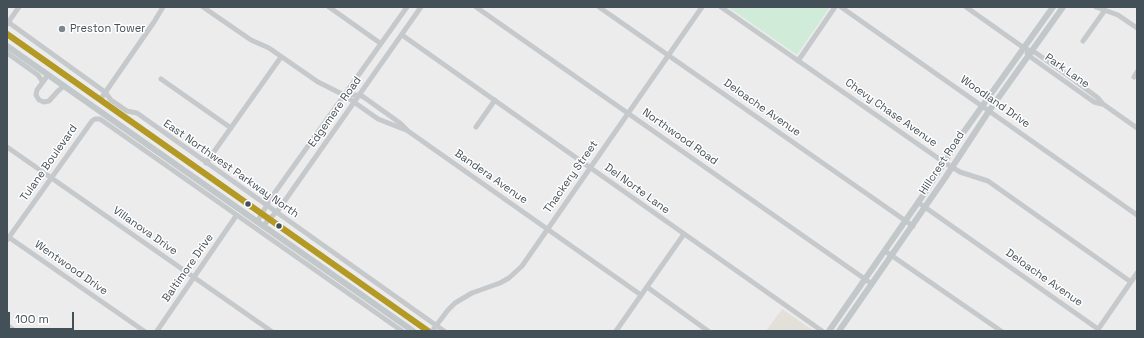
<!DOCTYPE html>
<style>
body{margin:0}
#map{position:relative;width:1144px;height:338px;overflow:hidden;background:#edecec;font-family:"Space Grotesk",sans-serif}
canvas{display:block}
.frame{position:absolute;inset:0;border:8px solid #445058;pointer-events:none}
.scale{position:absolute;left:8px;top:312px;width:66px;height:18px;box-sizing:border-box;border:2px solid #445058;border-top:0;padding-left:5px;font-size:12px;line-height:14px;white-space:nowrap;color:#445058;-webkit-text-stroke:3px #fff;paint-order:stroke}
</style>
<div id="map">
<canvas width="1144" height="338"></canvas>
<div class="frame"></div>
<div class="scale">100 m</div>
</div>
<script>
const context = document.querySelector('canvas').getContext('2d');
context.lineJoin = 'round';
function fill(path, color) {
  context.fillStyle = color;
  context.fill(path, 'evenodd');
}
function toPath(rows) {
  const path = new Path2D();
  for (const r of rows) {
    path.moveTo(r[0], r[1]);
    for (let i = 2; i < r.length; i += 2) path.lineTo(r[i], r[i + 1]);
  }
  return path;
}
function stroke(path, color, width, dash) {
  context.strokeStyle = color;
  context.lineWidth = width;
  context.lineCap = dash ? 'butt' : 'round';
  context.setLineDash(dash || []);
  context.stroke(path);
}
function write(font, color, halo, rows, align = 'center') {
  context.font = font + ' "Space Grotesk",sans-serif';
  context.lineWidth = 3;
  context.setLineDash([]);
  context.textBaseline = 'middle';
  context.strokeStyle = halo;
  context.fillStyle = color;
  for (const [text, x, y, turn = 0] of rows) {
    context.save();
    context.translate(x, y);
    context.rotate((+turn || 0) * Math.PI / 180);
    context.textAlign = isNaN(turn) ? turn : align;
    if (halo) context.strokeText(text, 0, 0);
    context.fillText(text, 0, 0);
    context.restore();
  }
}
fill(toPath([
 [782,309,814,331,766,331]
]), '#e3dfd9');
fill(toPath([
 [728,7,830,7,797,55]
]), '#d0ecd9');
stroke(toPath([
 [203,7,251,40,269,48,318,82,344,95,378,119,406,130],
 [329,7,380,43],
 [476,7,872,284],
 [599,7,913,226],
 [721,7,945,163,960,172,988,181,1131,282],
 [841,7,1137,215],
 [966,7,1024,48,1036,53,1070,77,1098,98,1103,104,1137,128],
 [1096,7,1118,15,1137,28],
 [8,22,105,92,111,100,127,111,137,113,444,331],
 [7,24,19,7],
 [402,35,822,331],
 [1083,41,1105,10],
 [7,53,38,75,43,82],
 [1027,53,1032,58,1094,102,1102,104],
 [798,61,835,7],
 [48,75,37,90,36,95,39,100,44,102,49,101,58,91,64,86],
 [1134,77,1137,72],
 [161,79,231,128],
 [344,95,360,95,365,98,400,123,408,131,641,295],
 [100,100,154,22,163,7],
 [476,127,495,100],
 [7,147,271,331],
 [206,163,281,57],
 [919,203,1098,329],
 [257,222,271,198,407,7],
 [263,226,279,209,421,7],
 [7,236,144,331],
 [7,240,92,121,95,119,100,119,402,331],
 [885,251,1001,331],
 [647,287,708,331],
 [7,325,15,331],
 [157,331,236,216],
 [432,331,448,310,455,303,472,293,500,283,509,278,522,266,702,7],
 [616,331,684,234],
 [1097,331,1137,273]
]), '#c6c9cb', 5);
stroke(toPath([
 [7,34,428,331],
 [7,46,413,331],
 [829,331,926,191,963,133,1053,7],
 [839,331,945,178,989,111,1063,7]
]), '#c2c7c9', 6);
stroke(toPath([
 [7,34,428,331]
]), '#b49a23', 6);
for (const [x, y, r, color] of [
 [62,29,4,"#7f878c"],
 [248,204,3.5,"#445058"],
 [279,226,3.5,"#445058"]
]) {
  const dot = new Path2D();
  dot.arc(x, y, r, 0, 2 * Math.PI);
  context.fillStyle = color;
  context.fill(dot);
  stroke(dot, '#fff', 1.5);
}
write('11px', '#445058', '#fff', [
 ["Preston Tower",70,29]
], 'left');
write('11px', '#445058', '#fff', [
 ["Park Lane",1067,71,35],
 ["Woodland Drive",995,102,35],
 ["Deloache Avenue",762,108,35],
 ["Edgemere Road",335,112,-55],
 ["Chevy Chase Avenue",891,113,35],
 ["Northwood Road",680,137,35],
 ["Tulane Boulevard",49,163,-55],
 ["Hillcrest Road",942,163,-57],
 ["East Northwest Parkway North",231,169,35],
 ["Bandera Avenue",491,177,35],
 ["Thackery Street",571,177,-55],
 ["Del Norte Lane",637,189,36],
 ["Villanova Drive",145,231,35],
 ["Wentwood Drive",71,268,35],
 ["Baltimore Drive",188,268,-55],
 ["Deloache Avenue",1044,278,35]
]);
</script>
